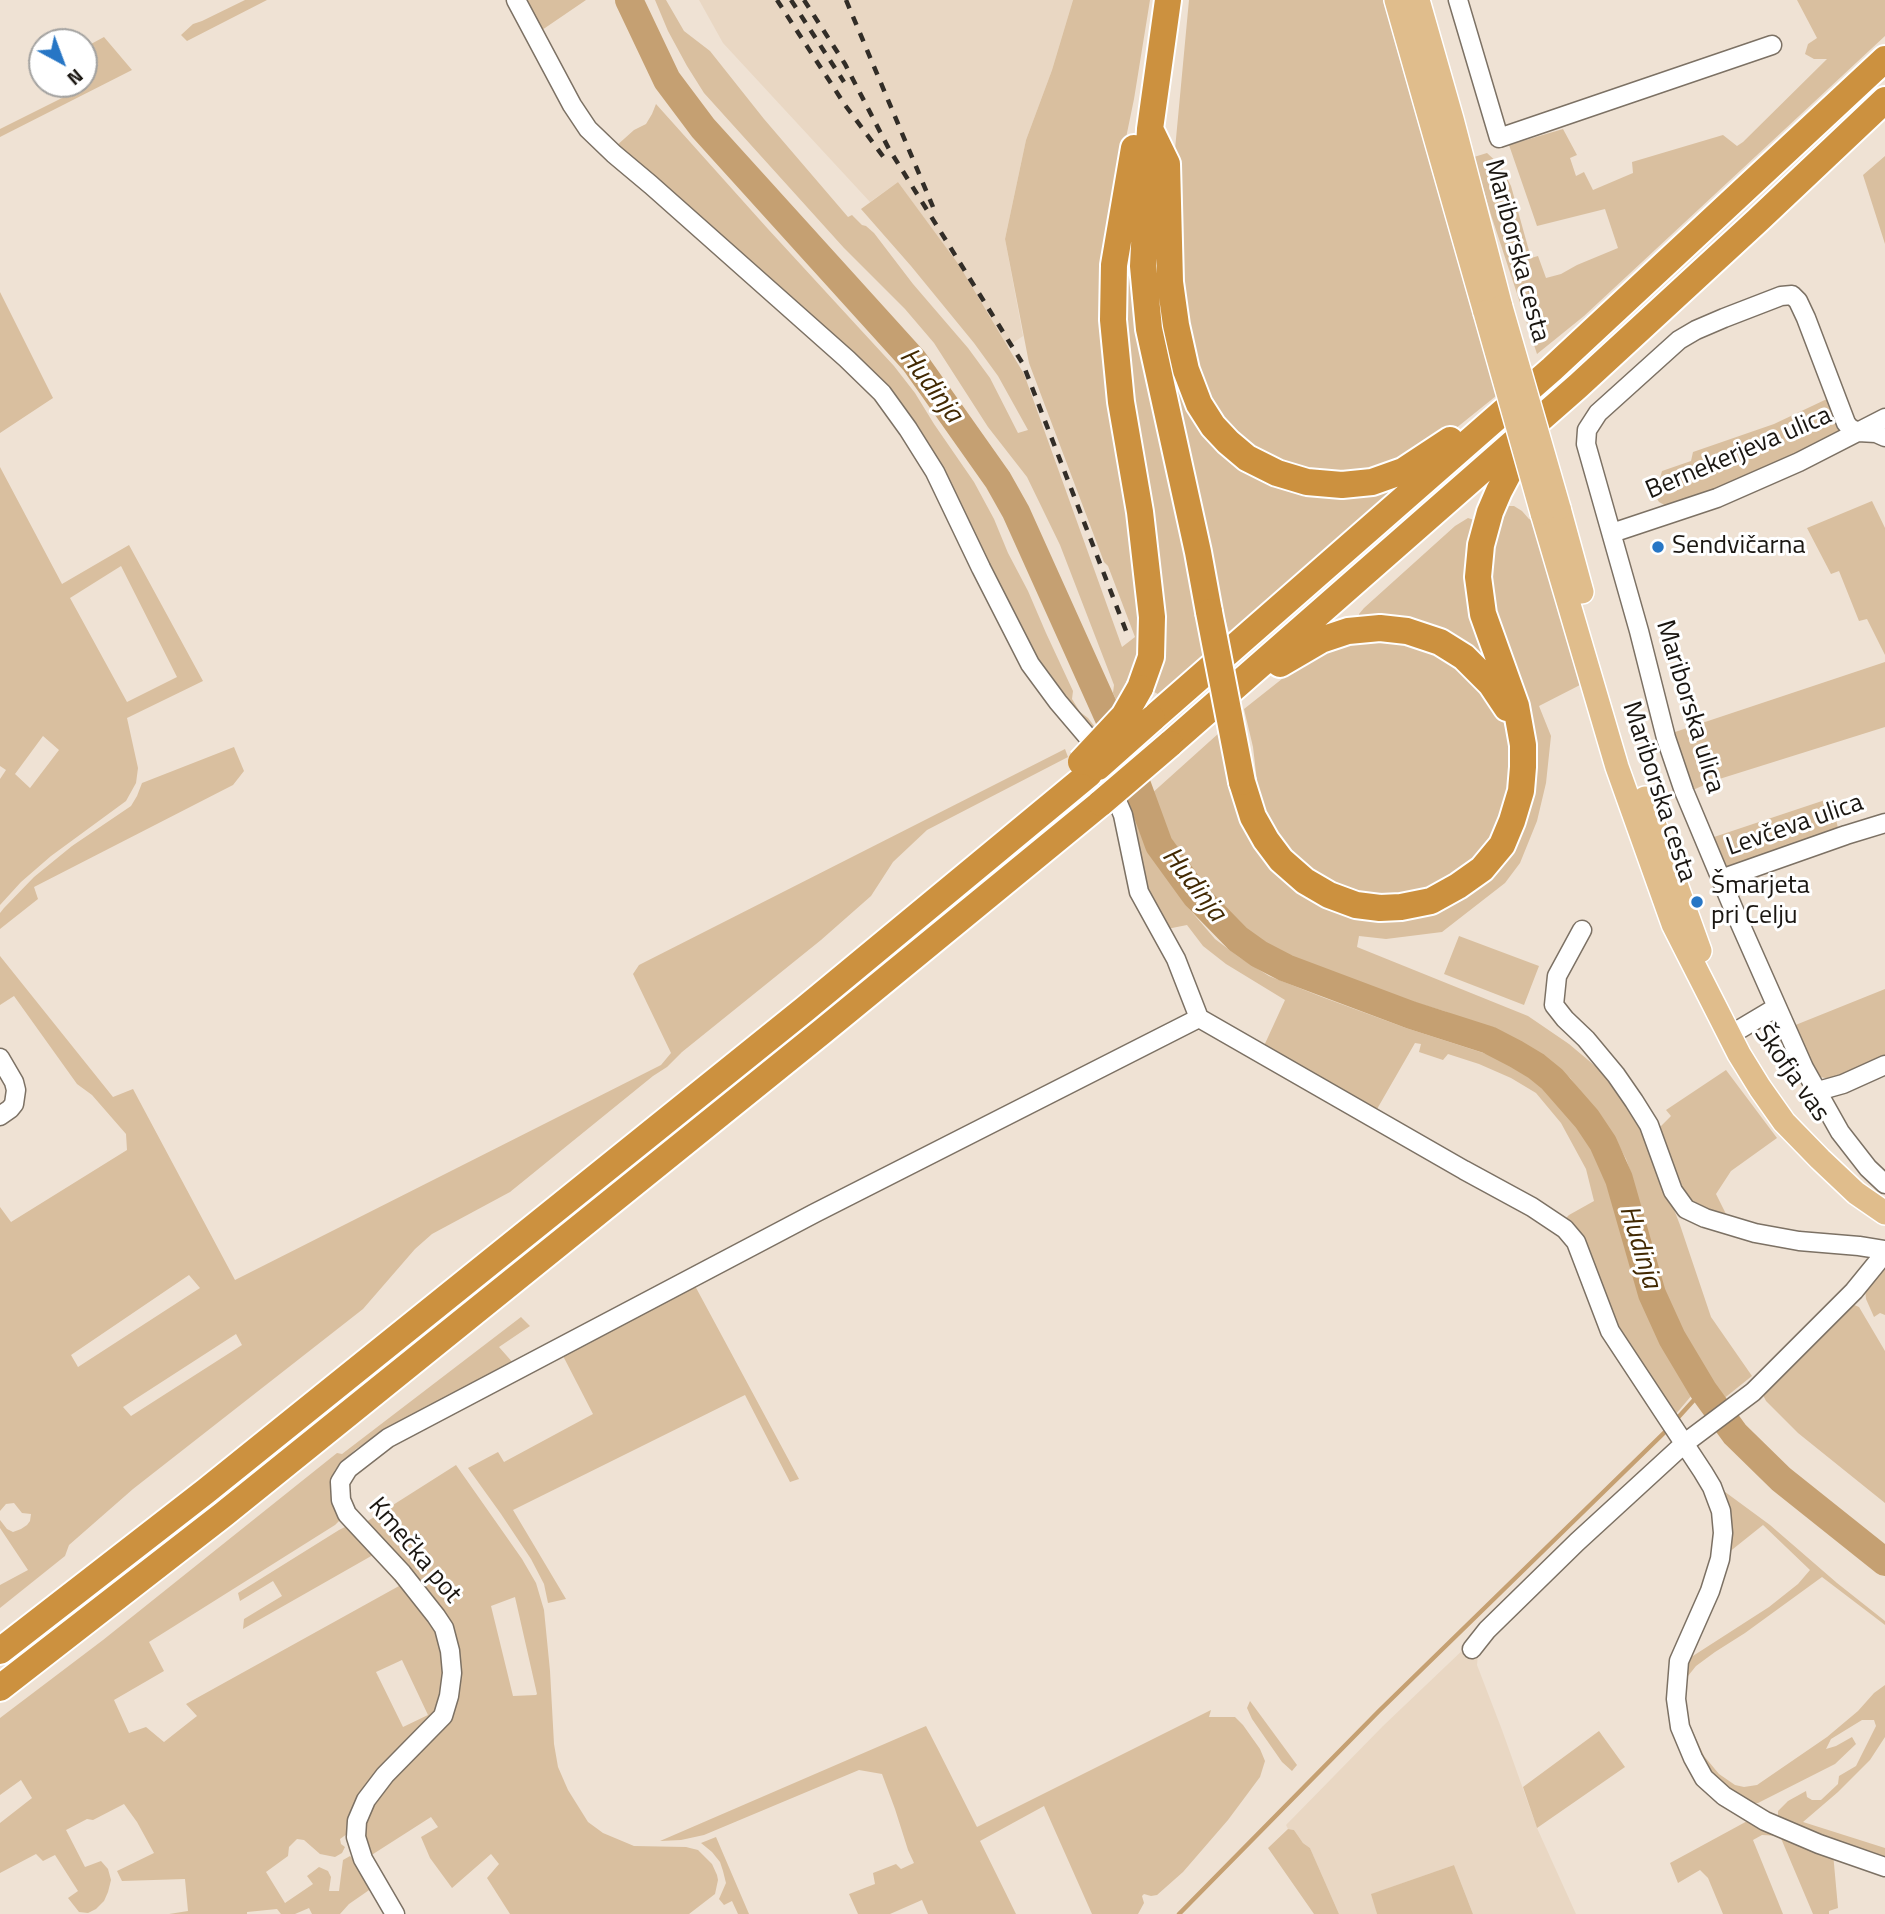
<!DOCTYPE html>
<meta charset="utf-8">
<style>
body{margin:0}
#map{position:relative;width:1885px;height:1914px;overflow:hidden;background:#efe2d4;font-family:"Titillium Web",sans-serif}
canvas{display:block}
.north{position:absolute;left:28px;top:28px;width:70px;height:70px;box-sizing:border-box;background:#fff;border:2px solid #a3a2a0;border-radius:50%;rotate:139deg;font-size:19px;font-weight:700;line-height:28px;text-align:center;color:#1a1611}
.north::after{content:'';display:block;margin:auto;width:24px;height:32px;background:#2776c5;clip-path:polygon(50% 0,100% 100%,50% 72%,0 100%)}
</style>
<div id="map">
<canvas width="1885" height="1914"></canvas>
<div class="north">N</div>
</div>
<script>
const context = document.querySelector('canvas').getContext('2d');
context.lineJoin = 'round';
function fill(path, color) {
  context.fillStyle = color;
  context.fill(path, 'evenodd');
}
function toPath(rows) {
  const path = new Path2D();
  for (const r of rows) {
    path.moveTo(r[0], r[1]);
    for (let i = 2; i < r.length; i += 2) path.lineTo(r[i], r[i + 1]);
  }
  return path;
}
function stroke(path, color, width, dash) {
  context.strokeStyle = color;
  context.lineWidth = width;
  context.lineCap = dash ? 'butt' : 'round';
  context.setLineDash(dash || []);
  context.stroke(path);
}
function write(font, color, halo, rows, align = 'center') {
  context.font = font + ' "Titillium Web",sans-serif';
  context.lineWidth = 6;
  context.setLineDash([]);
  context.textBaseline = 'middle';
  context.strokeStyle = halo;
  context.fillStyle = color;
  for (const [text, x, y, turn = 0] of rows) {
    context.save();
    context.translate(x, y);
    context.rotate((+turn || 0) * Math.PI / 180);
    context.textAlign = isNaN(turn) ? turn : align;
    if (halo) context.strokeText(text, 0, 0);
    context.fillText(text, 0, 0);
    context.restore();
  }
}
fill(toPath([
 [699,0,1073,0,1052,70,1026,140,1005,239,1023,336,1007,347,947,249,898,182,870,202,723,43],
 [1468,1645,1478,1654,1477,1665,1502,1730,1537,1828,1576,1914,1473,1914,1454,1865,1372,1894,1377,1914,1339,1914,1310,1848,1303,1843,1294,1830,1288,1829,1286,1825,1383,1726]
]), '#e9d7c3');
fill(toPath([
 [245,0,267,0,187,41,181,35,193,24,202,21],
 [520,0,586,0,542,30,541,33],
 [655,0,666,0,684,31,710,51,764,119,848,217,852,215,862,225,866,226,874,233,913,284,968,348,990,378,1018,433,1028,430,998,376,974,343,911,266,861,209,898,182,959,265,1024,374,1122,647,1135,637,1108,566,1104,562,1029,363,1005,239,1026,140,1052,70,1073,0,1150,0,1134,99,1114,196,1144,650,1118,704,1113,693,1114,685,1060,545,1027,477,988,427,934,343,905,309,844,248,704,93,687,66,668,31],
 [1189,0,1383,0,1496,396,1450,433,1370,474,1309,473,1253,451,1220,419,1197,365,1181,282,1174,160],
 [1797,0,1885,0,1885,36,1584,316,1537,354,1491,215,1474,157,1487,153,1501,166,1511,186,1531,258,1538,256,1546,278,1561,274,1577,265,1618,248,1605,209,1537,226,1509,145,1563,129,1577,155,1570,158,1576,176,1584,172,1593,190,1633,173,1632,162,1723,135,1737,146,1743,142,1827,59,1814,59,1805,54,1808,44,1817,38],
 [104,37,132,70,0,137,0,129,84,87,84,42,91,44],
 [656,104,768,229,894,366,915,393,934,424,974,482,994,519,1008,553,1028,591,1046,633,1073,691,1072,699,1080,712,1088,718,1098,731,1092,737,1044,676,910,425,615,147,634,130,646,124,652,114],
 [1885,156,1885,244,1863,175],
 [1130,262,1188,558,1194,609,1204,656,1158,694,1154,692,1154,687,1147,514,1123,319,1127,265],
 [0,292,53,398,0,433],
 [1177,377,1245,463,1390,486,1392,489,1390,493,1230,636,1209,562,1173,380],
 [1829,398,1841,427,1840,431,1826,442,1793,459,1670,508,1659,502,1655,495,1662,471,1691,461,1693,452,1774,424],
 [0,467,62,584,129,545,203,681,127,718,138,768,136,783,126,801,51,856,21,882,0,905,0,779,6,770,0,766],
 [121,566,177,677,127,702,70,598],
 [43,736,59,750,30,788,15,774],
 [1872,501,1885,528,1885,655,1867,619,1859,621,1839,571,1831,574,1807,528],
 [1507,506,1514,506,1522,511,1529,519,1535,521,1580,685,1539,706,1551,736,1546,783,1537,821,1520,863,1505,883,1442,932,1386,939,1359,936,1357,947,1528,1016,1569,1044,1613,1081,1644,1134,1656,1163,1680,1225,1711,1317,1752,1376,1722,1400,1680,1336,1659,1291,1643,1235,1633,1179,1626,1159,1609,1128,1570,1078,1551,1063,1526,1047,1495,1032,1444,1011,1332,978,1290,959,1267,946,1240,923,1226,918,1205,896,1194,878,1168,843,1150,795,1219,733,1299,888,1434,911,1466,897,1491,877,1511,854,1520,840,1535,785,1535,753,1496,610,1491,581,1493,553],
 [1468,518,1474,520,1488,663,1359,619,1359,614,1364,608,1455,526],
 [1350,639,1404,641,1456,663,1502,717,1511,747,1510,789,1494,838,1474,862,1425,890,1400,895,1382,895,1356,892,1313,871,1292,853,1278,834,1265,812,1258,790,1253,747,1244,709,1292,671],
 [1885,662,1885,727,1713,781,1693,790,1669,734],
 [234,747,244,771,233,785,34,887,38,899,0,929,0,913,4,908,34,877,72,846,131,806,137,796,142,783],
 [1065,749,1068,757,927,830,893,862,871,896,821,940,682,1052,667,1067,653,1076,510,1192,432,1234,415,1249,363,1309,133,1489,69,1545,65,1556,0,1608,0,1585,28,1570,0,1528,0,1520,7,1529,13,1532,21,1529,27,1525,30,1521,31,1514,22,1513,14,1503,6,1504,0,1511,0,1207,11,1222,127,1150,126,1134,92,1095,77,1084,14,996,0,1005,0,956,113,1097,133,1089,235,1280,661,1065,671,1053,633,974,639,965],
 [189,1275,200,1288,78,1367,71,1355],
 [236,1334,242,1345,131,1416,123,1407],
 [1831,798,1838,828,1828,835,1724,868,1711,838],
 [1136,811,1159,863,1185,904,1215,939,1239,957,1269,976,1322,997,1406,1028,1499,1058,1528,1074,1557,1099,1581,1127,1595,1149,1609,1179,1624,1242,1640,1296,1661,1344,1692,1395,1675,1415,1623,1338,1563,1221,1569,1215,1594,1201,1586,1169,1561,1123,1536,1093,1511,1078,1479,1064,1448,1054,1443,1060,1419,1052,1421,1044,1415,1043,1373,1116,1263,1048,1285,1000,1226,964,1203,946,1187,925,1167,929,1145,886,1128,816],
 [1459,936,1539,966,1524,1005,1444,974],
 [1885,989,1885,1055,1859,1068,1831,1079,1820,1077,1811,1066,1793,1026],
 [1726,1070,1777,1138,1731,1171,1716,1194,1728,1218,1705,1214,1684,1199,1658,1129,1671,1116,1666,1110],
 [1885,1268,1885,1315,1880,1313,1874,1317,1866,1299,1865,1289],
 [694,1284,799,1479,790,1482,745,1395,513,1510,566,1599,548,1603,544,1584,531,1559,501,1514,468,1468,498,1452,504,1462,593,1414,561,1352],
 [1852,1304,1859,1307,1885,1351,1885,1503,1798,1433,1766,1401,1760,1389],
 [521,1317,530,1326,499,1347,514,1364,393,1426,356,1449,335,1470,332,1478,331,1489,340,1520,335,1525,149,1642,164,1671,114,1700,129,1733,146,1727,164,1742,197,1716,186,1704,399,1586,373,1555,243,1629,244,1619,282,1596,273,1581,240,1601,238,1593,339,1530,347,1526,356,1530,433,1620,446,1657,438,1711,352,1836,347,1834,340,1839,341,1844,345,1847,342,1853,335,1857,320,1854,304,1840,297,1839,289,1847,288,1856,266,1872,285,1903,313,1884,307,1876,319,1867,328,1871,331,1877,329,1891,339,1891,343,1860,350,1856,359,1865,375,1886,349,1904,340,1914,312,1914,309,1908,295,1914,281,1914,277,1909,247,1912,247,1914,169,1914,188,1911,185,1879,122,1881,117,1871,154,1853,137,1822,124,1804,93,1820,87,1819,66,1830,85,1867,101,1861,108,1869,111,1880,108,1892,104,1901,96,1909,88,1913,79,1912,68,1898,78,1891,55,1855,43,1861,36,1854,0,1873,0,1823,32,1798,21,1780,0,1795,0,1718,103,1640,337,1453,342,1454],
 [402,1660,428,1715,403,1727,376,1672],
 [456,1465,522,1559,536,1583,544,1610,550,1671,554,1744,558,1767,568,1790,588,1822,603,1833,634,1846,686,1847,698,1850,712,1864,717,1875,718,1880,715,1894,689,1914,510,1914,487,1878,499,1864,491,1854,452,1888,430,1858,421,1837,438,1827,431,1817,370,1856,365,1851,362,1820,370,1802,429,1738,455,1650,363,1524],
 [515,1597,537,1694,536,1695,513,1696,491,1606],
 [1717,1486,1770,1525,1837,1583,1885,1621,1885,1625,1822,1577,1745,1633,1715,1652,1696,1666,1688,1676,1685,1691,1686,1707,1690,1725,1704,1756,1719,1774,1735,1785,1744,1787,1757,1785,1827,1737,1858,1711,1874,1693,1885,1685,1885,1737,1870,1760,1838,1792,1803,1822,1885,1848,1885,1863,1778,1823,1778,1811,1788,1801,1806,1791,1807,1797,1812,1800,1821,1800,1838,1784,1839,1776,1856,1766,1876,1726,1874,1720,1862,1720,1831,1739,1826,1749,1836,1746,1852,1737,1856,1744,1835,1764,1758,1803,1744,1803,1705,1769,1686,1736,1682,1663,1769,1607,1798,1584,1810,1570,1763,1525,1728,1553],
 [1250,1701,1297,1765,1292,1771,1282,1762,1252,1719,1247,1708],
 [1211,1710,1209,1717,1235,1717,1243,1725,1260,1749,1265,1761,1260,1777,1228,1820,1183,1872,1157,1895,1151,1896,1144,1894,1142,1896,1144,1903,1138,1914,1092,1914,1044,1806,980,1841,1016,1914,928,1914,922,1900,890,1914,858,1914,849,1894,875,1884,873,1873,896,1864,901,1869,914,1863,908,1850,895,1809,882,1774,859,1770,704,1835,681,1840,660,1841,926,1726,977,1827],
 [1599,1731,1625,1767,1537,1828,1523,1787],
 [1751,1819,1833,1853,1838,1908,1829,1911,1829,1914,1813,1914,1780,1836,1762,1835,1753,1840,1783,1914,1723,1914,1708,1878,1700,1870,1678,1883,1670,1863],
 [1288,1829,1294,1830,1303,1843,1310,1848,1339,1914,1314,1914,1268,1848],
 [716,1837,749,1914,738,1914,732,1901,724,1905,719,1899,726,1883,723,1871,720,1862,712,1852,701,1843],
 [1454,1865,1473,1914,1377,1914,1371,1894]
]), '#d9bf9f');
stroke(toPath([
 [1674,1422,1703,1390],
 [1179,1914,1379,1711,1668,1429]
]), '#c5a072', 4.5);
stroke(toPath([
 [629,0,667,80,703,128,914,361,998,480,1016,512,1129,763,1159,845,1196,896,1238,939,1259,954,1286,968,1411,1015,1489,1040,1516,1054,1536,1066,1552,1079,1587,1119,1603,1143,1619,1179,1652,1294,1672,1338,1703,1390,1735,1434,1781,1479,1885,1562]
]), '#c5a072', 28);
const minor = toPath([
 [1458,0,1499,138,1772,45],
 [1885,437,1876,433,1858,432,1850,428,1846,423,1806,318,1798,301,1792,295,1781,296,1724,318,1696,330,1679,340,1598,413,1587,430,1586,444,1639,631,1666,738,1684,791,1734,910,1804,1068,1840,1132,1868,1168,1885,1184],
 [1612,533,1717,498,1799,462,1885,418],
 [1721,879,1846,835,1885,823],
 [1582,930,1557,976,1554,1005,1565,1019,1586,1039,1616,1075,1634,1101,1649,1125,1673,1191,1686,1209,1705,1218,1755,1233,1799,1241,1859,1246,1885,1250],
 [1199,1018,1464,1170,1532,1207,1565,1229,1576,1242,1610,1331,1703,1472,1712,1487,1721,1511,1723,1533,1720,1559,1710,1591,1679,1661,1676,1699,1680,1727,1693,1758,1704,1778,1724,1796,1765,1821,1819,1844,1885,1867],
 [1730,1035,1777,1007],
 [0,1058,14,1082,16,1090,14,1104,10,1109,0,1116],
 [1818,1091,1843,1084,1885,1065],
 [1472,1649,1487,1630,1577,1542,1685,1443,1753,1392,1854,1291,1885,1253],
 [395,1914,363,1859,356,1837,357,1821,366,1800,385,1775,443,1716,449,1696,452,1673,450,1651,444,1628,436,1616,402,1573,347,1514,341,1500,340,1482,348,1469,388,1438,815,1213,1199,1018,1176,959,1139,892,1123,815,1092,742,1058,702,1030,664,981,568,935,472,908,429,882,393,847,359,651,185,614,154,588,129,572,105,516,0]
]);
const major = toPath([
 [1396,0,1485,312],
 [1418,0,1452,119,1501,307],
 [1559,508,1582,592],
 [1542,513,1617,767,1673,924,1739,1054,1760,1088,1784,1122,1820,1159,1856,1193,1885,1213],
 [1645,798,1700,951]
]);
const highway = toPath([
 [1168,0,1150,129,1143,266,1149,329,1198,552,1209,612],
 [1150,129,1167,164,1170,282,1176,325,1186,370,1199,404,1213,426,1228,442,1247,458,1277,473,1307,482,1342,485,1372,482,1403,471,1450,440],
 [1134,148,1114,265,1113,320,1121,402,1140,512,1152,617,1151,657,1140,688],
 [1280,664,1321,640,1348,631,1380,628,1407,631,1440,642,1464,657,1491,684,1507,708],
 [1152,719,1552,369,1885,59],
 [1170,744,1578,386,1757,221,1885,100],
 [1242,782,1253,817,1266,840,1281,860,1305,881,1329,895,1356,905,1380,908,1401,907,1431,901,1458,886,1482,869,1502,845,1512,821,1521,791,1523,767,1523,745,1516,706,1483,614,1478,577,1481,545,1490,512,1499,491,1508,474,1535,438],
 [0,1651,206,1491,805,1009,1089,774],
 [0,1688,224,1514,823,1031,1101,803]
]);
stroke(minor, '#7c7164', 21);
stroke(major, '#fff', 26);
stroke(highway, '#fff', 30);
stroke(minor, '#fff', 18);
stroke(major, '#e0bd8c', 23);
stroke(highway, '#cc913f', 26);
stroke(toPath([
 [777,0,845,105,885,159],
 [791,0,844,82],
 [804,0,845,64,889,149,1023,364,1128,636],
 [846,0,933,207]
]), '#322d27', 4.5, [9, 9]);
const majorBridge = toPath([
 [1501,307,1559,508],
 [1485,312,1542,513]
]);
const highwayBridge = toPath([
 [1209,612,1242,782],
 [1081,762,1124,716,1140,688],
 [1098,767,1152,719],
 [1101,803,1170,744]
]);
stroke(majorBridge, '#fff', 26, []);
stroke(highwayBridge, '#fff', 30, []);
stroke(majorBridge, '#e0bd8c', 23);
stroke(highwayBridge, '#cc913f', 26);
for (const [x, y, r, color] of [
 [1658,547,7,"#2776c5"],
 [1697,902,7,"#2776c5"]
]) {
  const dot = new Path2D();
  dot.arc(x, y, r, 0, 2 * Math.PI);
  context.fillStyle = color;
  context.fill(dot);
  stroke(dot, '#fff', 2.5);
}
write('26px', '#1a1611', '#fff', [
 ["Mariborska cesta",1516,251,75],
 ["Bernekerjeva ulica",1739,454,-23],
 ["Mariborska ulica",1689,707,73],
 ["Mariborska cesta",1658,792,72],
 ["Levčeva ulica",1795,826,-19],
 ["Škofja vas",1791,1074,55],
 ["Kmečka pot",414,1551,50]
]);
write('26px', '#1a1611', '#fff', [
 ["Sendvičarna",1672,547],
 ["Šmarjeta",1711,887],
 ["pri Celju",1711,917]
], 'left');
write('italic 28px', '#422902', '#fff', [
 ["Hudinja",930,386,53],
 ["Hudinja",1193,885,52],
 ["Hudinja",1639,1247,73]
]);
</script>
